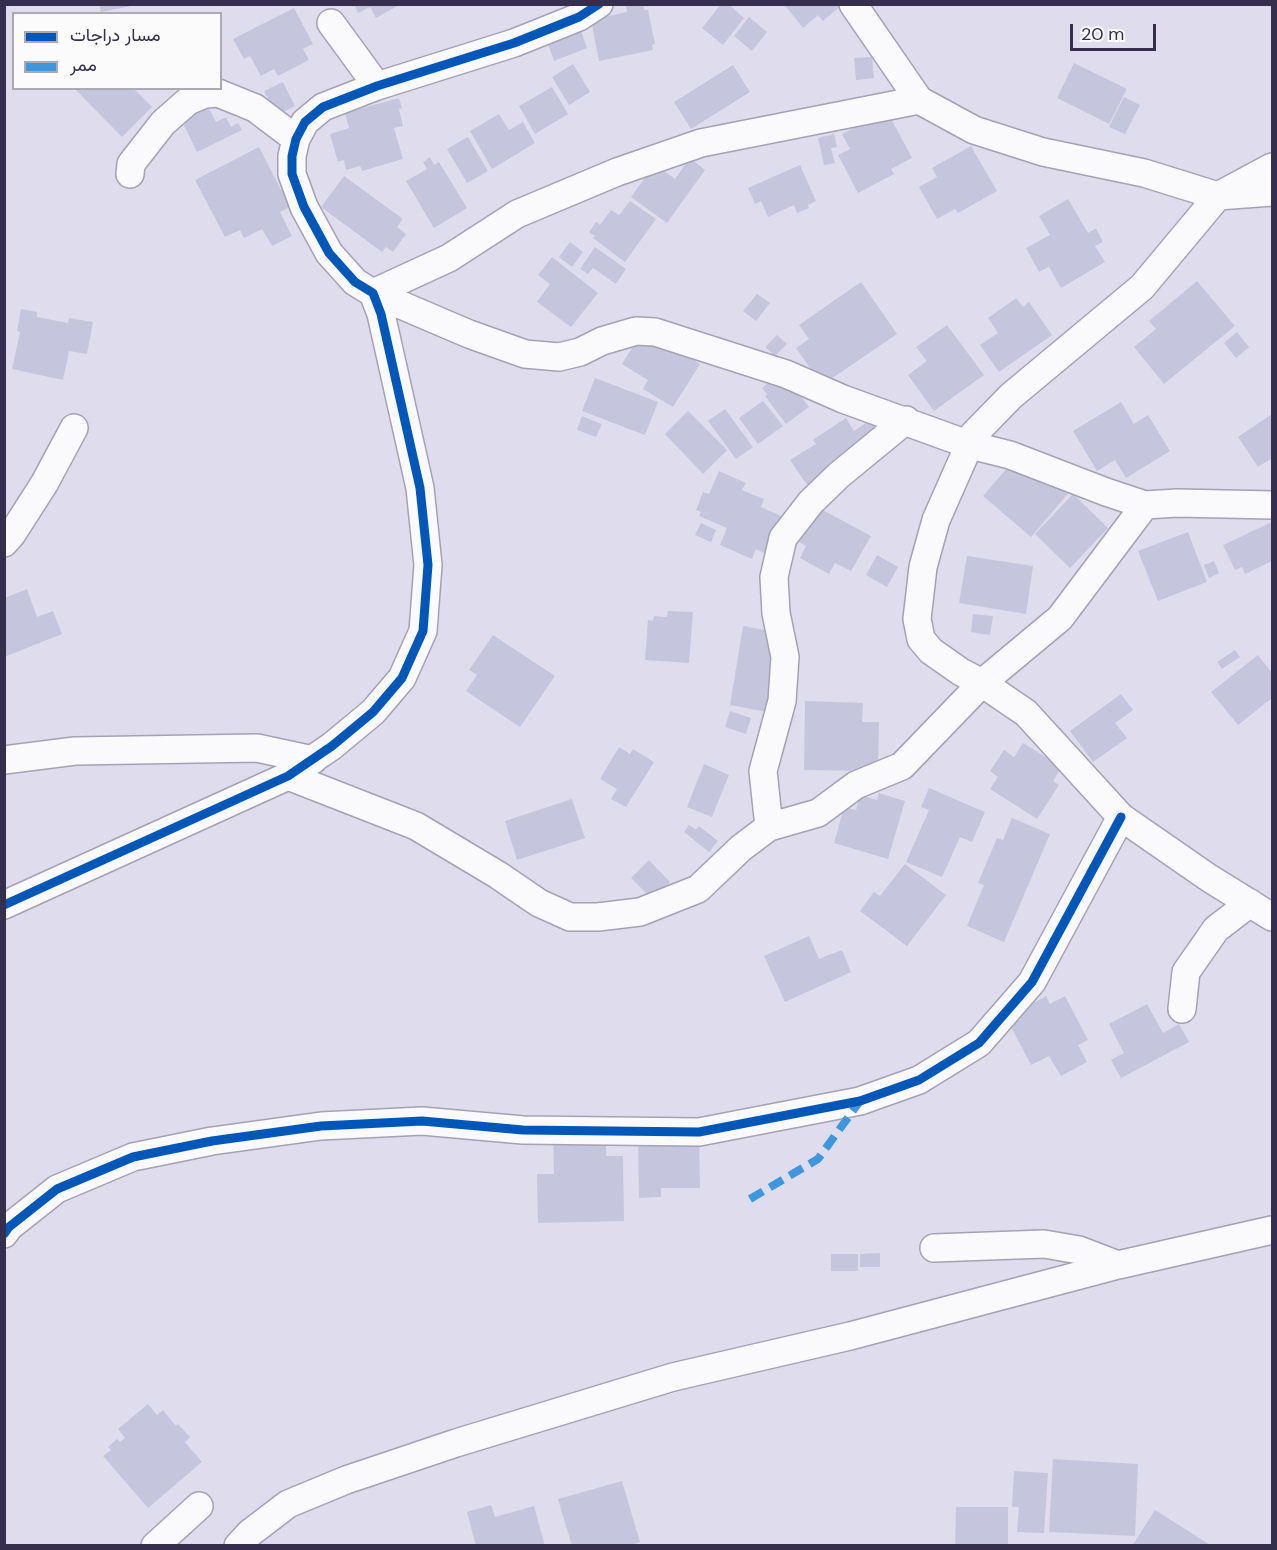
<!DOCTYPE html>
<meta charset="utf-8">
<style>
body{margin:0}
#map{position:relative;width:1277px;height:1550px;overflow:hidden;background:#dfdced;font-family:"DM Sans",Vazirmatn,sans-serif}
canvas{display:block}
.frame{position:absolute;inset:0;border:6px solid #352f4d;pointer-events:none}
.legend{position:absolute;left:12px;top:12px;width:210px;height:78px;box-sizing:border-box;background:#fbfbfb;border:2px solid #aca9b5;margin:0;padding:8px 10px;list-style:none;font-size:18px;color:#352f4d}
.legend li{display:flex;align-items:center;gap:12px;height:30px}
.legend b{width:30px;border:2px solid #aca9b5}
.scale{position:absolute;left:1070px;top:24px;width:86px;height:27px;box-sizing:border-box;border:3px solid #352f4d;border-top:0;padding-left:8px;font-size:18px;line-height:21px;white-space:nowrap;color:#352f4d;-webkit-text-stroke:4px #fbfbfb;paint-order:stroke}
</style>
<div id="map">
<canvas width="1277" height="1550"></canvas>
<div class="frame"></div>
<ul class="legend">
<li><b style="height:8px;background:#0057b8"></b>مسار دراجات</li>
<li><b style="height:8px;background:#3e97dc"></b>ممر</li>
</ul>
<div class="scale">20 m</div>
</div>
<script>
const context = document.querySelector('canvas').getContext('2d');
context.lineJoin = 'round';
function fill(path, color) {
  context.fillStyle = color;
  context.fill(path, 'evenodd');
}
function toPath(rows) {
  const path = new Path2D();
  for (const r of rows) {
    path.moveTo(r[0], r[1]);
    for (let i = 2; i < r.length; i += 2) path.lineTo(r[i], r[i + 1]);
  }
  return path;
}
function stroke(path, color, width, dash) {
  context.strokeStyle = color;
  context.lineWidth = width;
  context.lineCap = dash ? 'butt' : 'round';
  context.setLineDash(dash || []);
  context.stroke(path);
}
fill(toPath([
 [99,4,131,4,131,6,101,12],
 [354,4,401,4,376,18,370,7,358,13],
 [643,4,644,10,648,10,655,44,652,45,653,50,599,61,591,20,627,12,626,6],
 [721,4,728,4,744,18,723,45,702,28],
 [784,4,843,4,823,21,818,15,803,28],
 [294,8,313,44,303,49,309,60,278,76,274,69,261,76,250,56,244,59,233,39],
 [749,17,767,32,752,51,734,36],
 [581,31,587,48,554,61,548,44],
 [872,57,874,78,856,80,854,58],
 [1074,63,1127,89,1109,124,1057,98],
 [573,64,590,92,569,105,552,77],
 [733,65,750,92,691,129,674,102],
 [283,82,295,106,277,115,264,91],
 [552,87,568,114,535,134,519,106],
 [74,88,133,88,152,107,122,137],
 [1124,97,1140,105,1125,134,1109,127],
 [399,98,402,108,399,109,403,126,394,128,403,159,362,171,360,166,346,170,344,160,338,162,330,134,349,128,345,113],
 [208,106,216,122,226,117,231,127,238,123,242,130,197,152,181,119],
 [887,111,912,158,891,169,894,174,858,193,838,155,850,149,842,134],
 [499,114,509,130,523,122,535,143,492,169,470,131],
 [834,134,837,147,831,148,835,163,824,165,818,138],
 [468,137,488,171,467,183,447,149],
 [971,146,997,191,958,213,955,209,937,219,919,187,937,177,932,168],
 [259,147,281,190,285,188,294,205,280,212,292,236,272,246,262,229,244,238,240,230,225,237,195,180],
 [430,157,434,165,439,162,467,208,434,228,406,181,427,169,423,162],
 [690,158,705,170,667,223,631,197,655,164,675,179],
 [800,165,816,201,808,205,809,208,797,213,794,205,768,217,761,201,755,204,748,188],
 [344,176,403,219,397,227,406,234,393,252,386,247,382,252,321,207],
 [1068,199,1088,233,1096,228,1103,242,1095,246,1105,262,1061,288,1049,267,1039,272,1026,248,1050,235,1039,216],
 [630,201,656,219,625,262,593,238,595,236,589,232,596,222,600,225,611,210,619,215],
 [570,242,583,252,572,267,559,257],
 [595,247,626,269,616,284,593,268,588,274,580,269],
 [552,257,598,293,571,327,537,302,550,284,538,275],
 [1197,281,1235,326,1164,384,1134,347,1156,329,1149,321],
 [861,282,897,334,822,385,796,348,809,339,799,325],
 [757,294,770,303,756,321,743,311],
 [1016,298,1023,307,1029,302,1052,335,999,372,980,345,998,333,988,318],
 [21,309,37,312,37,317,68,323,69,318,93,322,87,354,69,351,63,380,12,369,20,332,17,331],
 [947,325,984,375,934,411,908,375,927,361,916,347],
 [1237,332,1249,347,1236,358,1224,343],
 [641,334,668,351,671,347,700,364,673,407,643,389,648,380,622,364],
 [777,335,787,344,775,356,765,347],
 [595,378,658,402,645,435,582,411],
 [788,379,809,407,786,424,765,396,767,394,762,388,772,380,777,387],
 [763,401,783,426,758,444,739,418],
 [1121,402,1134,424,1148,415,1170,451,1126,478,1115,460,1097,471,1073,431],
 [725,409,753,447,736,459,708,421],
 [688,411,727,450,703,474,665,434],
 [1272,414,1272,458,1258,467,1238,437],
 [582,416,602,424,596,437,577,430],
 [846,418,854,431,870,420,878,432,809,488,790,460,816,444,813,440],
 [1013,461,1072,489,1031,537,983,496],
 [719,471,746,483,742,490,764,499,761,507,781,516,766,554,756,549,752,559,720,545,727,528,699,516,701,512,696,510,703,492,709,494],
 [1073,494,1108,528,1070,568,1035,534],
 [817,507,871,536,851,571,835,563,829,574,800,558,806,546,798,541],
 [1272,522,1272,561,1245,574,1242,567,1235,570,1223,545],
 [701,523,716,530,711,542,695,535],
 [1188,532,1207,582,1158,601,1138,551],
 [877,555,898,567,887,587,866,575],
 [967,556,1033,566,1026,614,959,603],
 [1214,561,1219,573,1209,578,1204,565],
 [27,589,37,617,53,611,62,634,4,657,4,598],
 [668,611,693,612,689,663,645,660,648,620,653,621,654,616,667,617],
 [973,614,993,616,990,635,971,632],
 [743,626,777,632,772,713,730,705],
 [493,635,555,676,520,727,466,691,477,675,469,670],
 [1235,650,1240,657,1222,669,1217,662],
 [1258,655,1272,673,1272,698,1238,725,1211,692],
 [1121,694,1133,710,1115,723,1127,738,1093,762,1070,731],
 [805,701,863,703,862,722,879,722,878,771,804,770],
 [730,711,751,718,746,734,725,727],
 [1023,743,1062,767,1053,781,1059,785,1037,819,990,789,998,777,990,771,1004,750,1014,757],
 [619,747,630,754,633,749,654,762,626,807,611,799,617,789,600,779],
 [704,764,729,775,712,817,687,807],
 [929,788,985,812,972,842,960,837,942,877,906,862,929,810,921,807],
 [879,793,905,801,888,859,834,843,844,807,856,810,860,795,877,800],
 [572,799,585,838,517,860,505,821],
 [1012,818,1050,834,1004,942,967,926,984,885,978,883,997,838,1003,840],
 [689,825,696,830,699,826,718,841,709,852,684,832],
 [649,860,670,882,653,900,631,878],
 [905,864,946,895,907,946,860,911,874,892,880,896],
 [809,936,819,959,842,950,851,972,785,1002,764,956],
 [1046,996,1050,1004,1065,996,1088,1040,1078,1045,1087,1062,1061,1076,1049,1056,1031,1065,1010,1025,1021,1019,1017,1012],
 [1147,1004,1163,1033,1179,1024,1189,1042,1121,1078,1111,1060,1124,1053,1109,1024],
 [553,1135,606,1137,606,1156,623,1156,624,1221,538,1223,537,1174,554,1174],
 [699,1136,700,1188,661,1188,661,1197,639,1198,638,1137],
 [880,1253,880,1267,860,1267,860,1254],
 [831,1254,858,1254,858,1271,831,1271],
 [148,1404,157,1415,163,1410,176,1426,178,1424,190,1437,185,1442,202,1462,148,1508,103,1456,111,1450,108,1447,117,1439,120,1442,125,1438,118,1429],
 [1053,1459,1138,1464,1135,1536,1049,1532],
 [1014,1471,1048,1473,1044,1533,1017,1532,1019,1507,1012,1507],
 [622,1481,640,1542,627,1546,572,1546,558,1499],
 [491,1505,495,1517,534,1506,545,1546,476,1546,467,1512],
 [956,1507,1008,1507,1008,1546,955,1546],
 [1155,1510,1212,1546,1132,1546]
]), '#c5c6dd');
const minor = toPath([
 [853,4,919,100,974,130,1043,152,1144,173,1218,196,1272,167],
 [331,23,377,86],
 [130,174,131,164,163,123,188,101,205,94,218,93,255,108,296,139],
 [1272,192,1218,196,1142,287,1011,396,974,434,936,520,923,567,917,619,921,639,931,651,961,672,982,683,1026,713,1121,817,1209,878,1272,917],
 [373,293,469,334,525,354,559,357,580,352,602,341,636,331,655,332,786,374,843,399,970,445,1010,455,1106,492,1145,505,1177,503,1272,505],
 [373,293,449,258,517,214,617,172,701,143,919,100],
 [4,543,12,534,44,484,74,428],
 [4,760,75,751,257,748,313,760],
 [288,776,416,826,498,875,539,903,570,917,598,917,640,912,698,889,741,848,769,827,818,813,856,785,902,766,982,683,1060,618,1145,505],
 [769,827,763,771,782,701,785,657,776,613,774,577,783,538,811,502,839,475,906,420],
 [4,905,288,776,332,746,373,712,402,678,423,631,428,565,420,488,381,314,373,293,355,282,329,253,304,207,292,174,292,156,296,139,305,122,323,107,377,86,514,43,579,17,599,4],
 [1182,1009,1186,972,1216,929,1250,903],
 [4,1234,9,1227,57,1189,133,1157,212,1141,321,1126,422,1121,523,1130,699,1132,860,1101,919,1080,979,1043,1032,982,1121,817],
 [934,1248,1044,1244,1079,1250,1118,1265],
 [155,1546,199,1506],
 [238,1546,250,1533,288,1504,346,1480,456,1443,673,1377,850,1336,1118,1265,1272,1230]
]);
stroke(minor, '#a5a1b5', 30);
stroke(minor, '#fafafc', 27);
stroke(toPath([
 [750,1199,818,1159,860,1101]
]), '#3e97dc', 8, [15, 8]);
stroke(toPath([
 [4,905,288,776,332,746,373,712,402,678,423,631,428,565,420,488,381,314,373,293,355,282,329,253,304,207,292,174,292,156,296,139,305,122,323,107,377,86,514,43,579,17,599,4],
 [4,1234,9,1227,57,1189,133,1157,212,1141,321,1126,422,1121,523,1130,699,1132,860,1101,919,1080,979,1043,1032,982,1121,817]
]), '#0057b8', 9);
</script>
